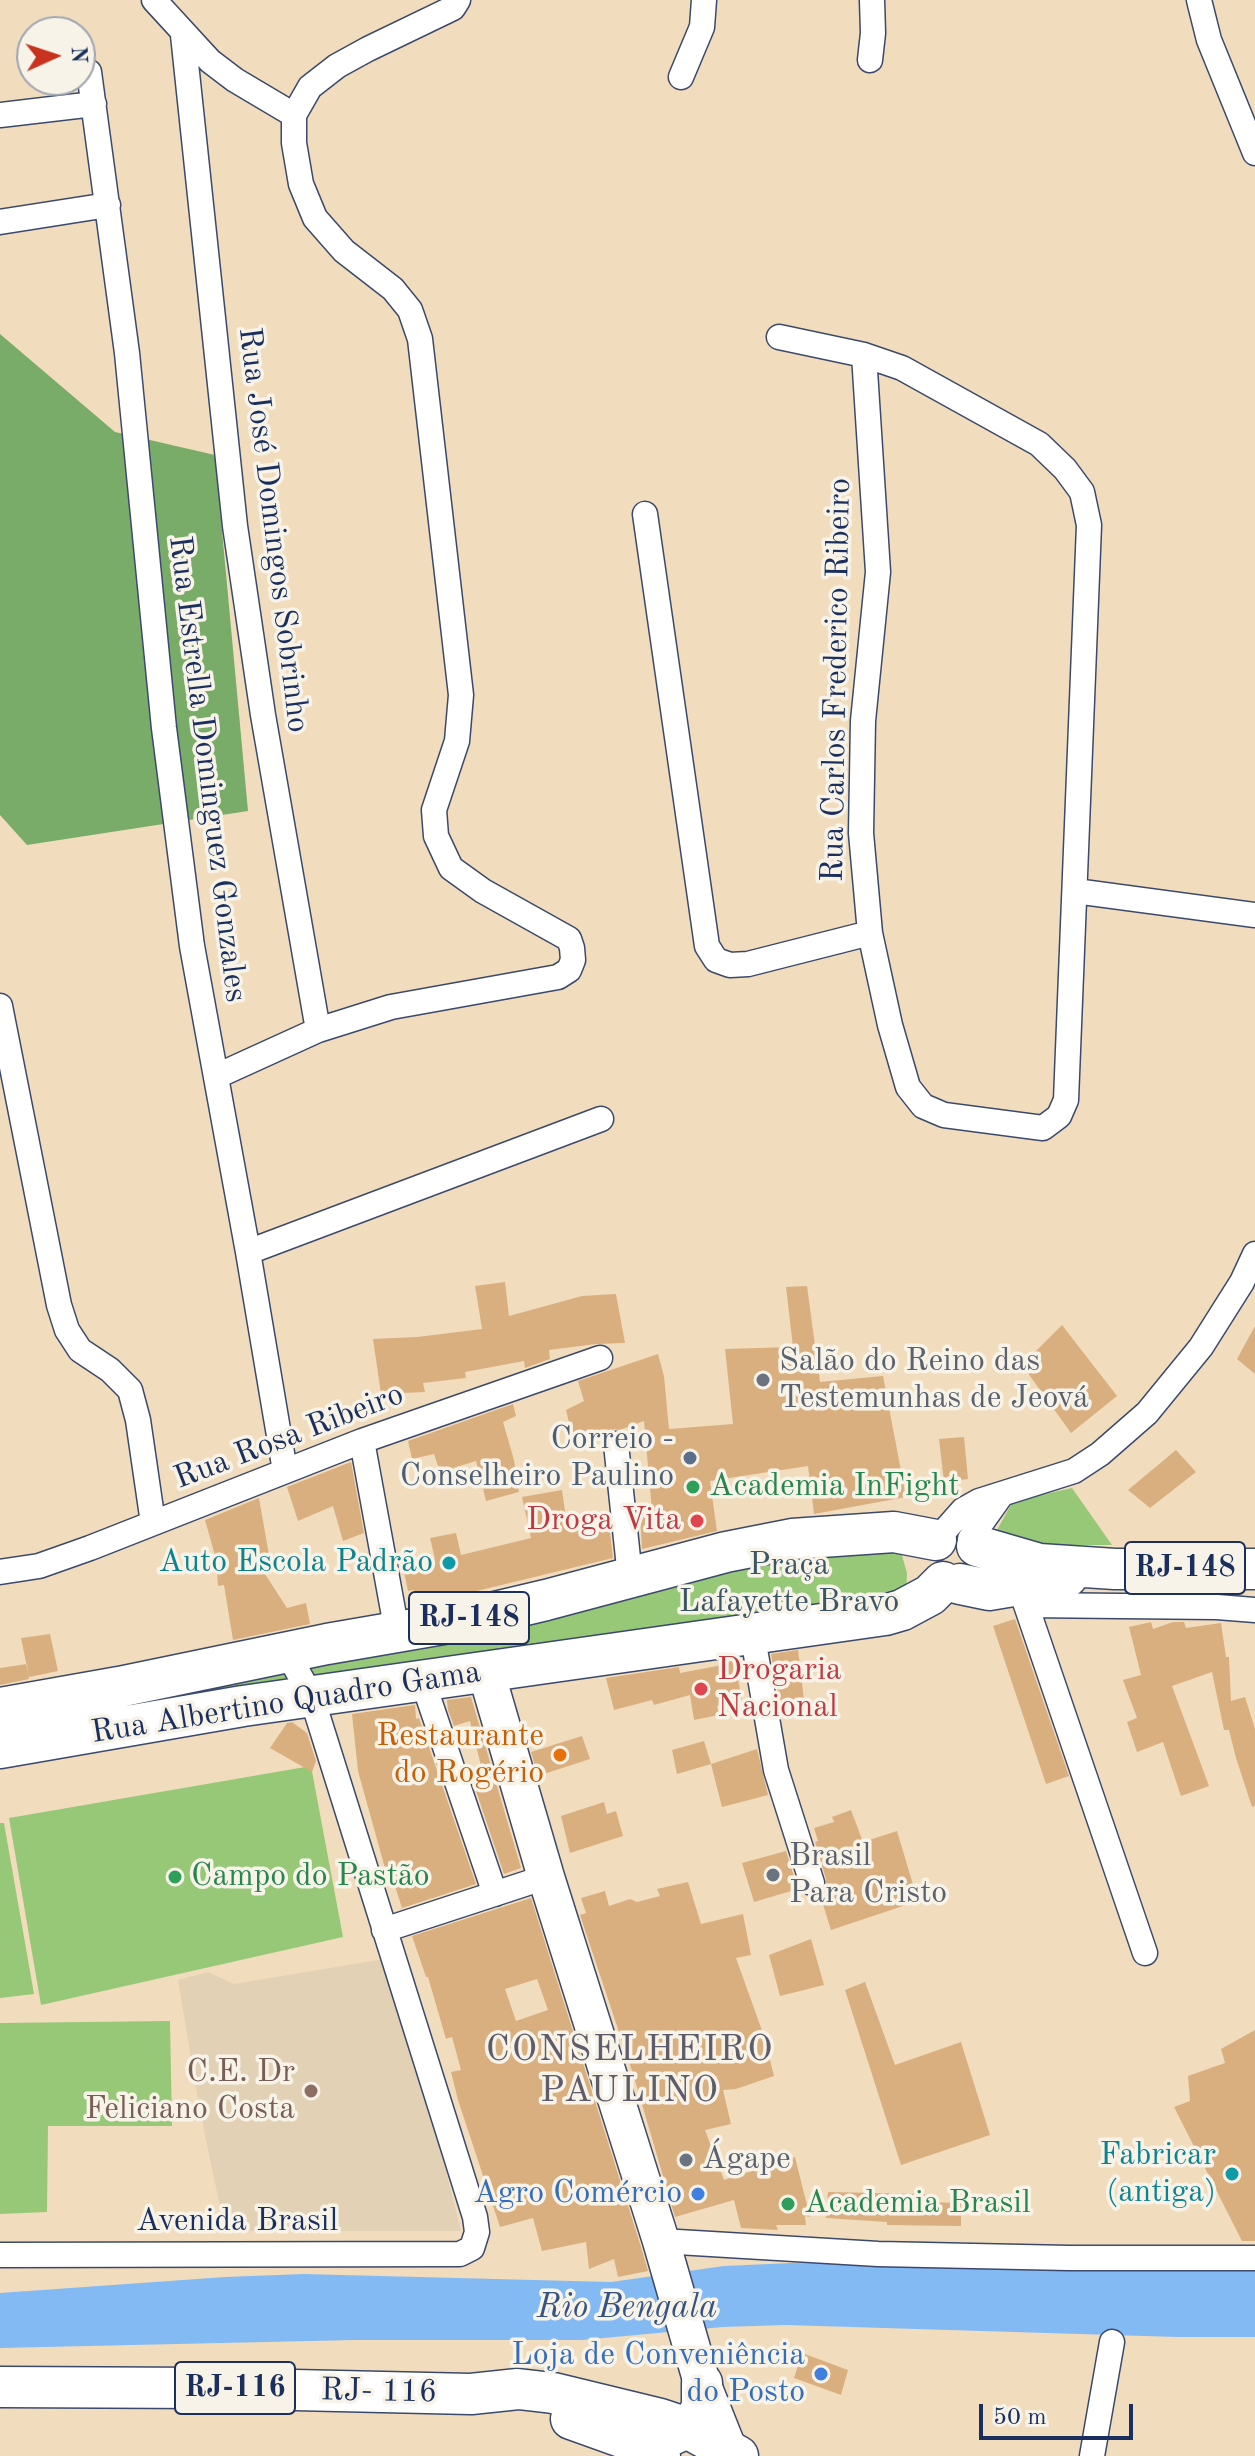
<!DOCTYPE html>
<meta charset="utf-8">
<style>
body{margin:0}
#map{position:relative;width:1255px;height:2456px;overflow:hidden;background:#f1ddbd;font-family:"Old Standard TT",serif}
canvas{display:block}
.north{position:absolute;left:16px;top:16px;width:80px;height:80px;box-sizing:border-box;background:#f7f3e8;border:2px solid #9fa5b1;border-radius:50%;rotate:87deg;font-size:22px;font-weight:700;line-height:32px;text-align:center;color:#1b2f5e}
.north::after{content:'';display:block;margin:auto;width:28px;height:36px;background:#c8321e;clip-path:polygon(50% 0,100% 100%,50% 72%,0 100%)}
.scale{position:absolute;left:979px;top:2404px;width:154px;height:36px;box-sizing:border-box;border:4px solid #1b2f5e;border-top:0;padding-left:10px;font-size:24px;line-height:28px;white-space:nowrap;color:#1b2f5e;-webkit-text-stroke:6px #f7f3e8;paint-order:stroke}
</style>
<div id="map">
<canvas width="1255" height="2456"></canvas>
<div class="north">N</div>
<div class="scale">50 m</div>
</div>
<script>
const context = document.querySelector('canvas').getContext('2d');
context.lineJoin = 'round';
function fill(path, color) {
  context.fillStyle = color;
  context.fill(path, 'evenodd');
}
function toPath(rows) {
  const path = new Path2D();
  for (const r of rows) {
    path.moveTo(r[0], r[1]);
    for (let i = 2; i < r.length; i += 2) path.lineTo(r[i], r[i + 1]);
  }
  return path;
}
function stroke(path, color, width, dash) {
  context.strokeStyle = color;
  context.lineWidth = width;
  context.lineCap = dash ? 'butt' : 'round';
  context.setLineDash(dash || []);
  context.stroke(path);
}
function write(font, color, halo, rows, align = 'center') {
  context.font = font + ' "Old Standard TT",serif';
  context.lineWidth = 7;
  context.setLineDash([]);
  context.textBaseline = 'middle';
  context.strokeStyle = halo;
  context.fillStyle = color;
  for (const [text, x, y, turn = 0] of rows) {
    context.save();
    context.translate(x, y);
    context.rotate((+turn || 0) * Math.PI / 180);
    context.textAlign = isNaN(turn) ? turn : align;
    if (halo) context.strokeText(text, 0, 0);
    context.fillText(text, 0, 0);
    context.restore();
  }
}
fill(toPath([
 [390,1958,421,2071,461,2231,225,2231,200,2111,178,1980,208,1972,234,1984]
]), '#e3d1b6');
fill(toPath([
 [1072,1488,1112,1545,1034,1545,997,1530,1013,1501],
 [897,1538,907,1573,906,1595,0,1742,0,1718],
 [311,1766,343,1937,41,2005,9,1818],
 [0,1823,4,1823,34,1994,0,1998],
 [170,2021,172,2126,48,2126,47,2212,0,2214,0,2023]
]), '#97c878');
fill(toPath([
 [0,334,115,432,215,455,248,811,27,845,0,815]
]), '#79ac68');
fill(toPath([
 [792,2263,1255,2267,1255,2337,1177,2337,786,2325,723,2327,582,2340,355,2340,0,2348,0,2293,225,2277,304,2274,611,2282,724,2266]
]), '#84baf3');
fill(toPath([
 [505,1282,509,1316,582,1296,616,1294,625,1343,596,1344,549,1350,550,1359,525,1368,524,1361,465,1372,466,1378,423,1383,425,1392,381,1394,373,1339,417,1337,482,1329,475,1286],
 [807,1286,820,1382,883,1376,906,1497,814,1514,808,1466,710,1481,717,1531,642,1549,640,1512,652,1511,644,1421,620,1430,614,1429,595,1439,574,1444,566,1410,584,1401,578,1381,658,1354,664,1376,669,1429,733,1424,725,1349,793,1347,786,1287],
 [1062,1325,1117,1396,1071,1433,1022,1365],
 [1255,1326,1255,1374,1237,1359],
 [513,1404,516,1416,503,1422,514,1460,519,1492,486,1501,476,1461,440,1472,434,1454,412,1459,408,1441],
 [964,1437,968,1479,944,1482,939,1439],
 [1176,1450,1196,1472,1150,1508,1128,1490],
 [351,1462,364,1533,343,1541,333,1506,298,1521,287,1487],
 [562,1490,566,1518,584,1514,587,1528,609,1524,613,1558,419,1605,414,1590,408,1591,402,1563,435,1559,430,1538,456,1533,461,1555,531,1538,522,1497],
 [259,1498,272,1572,265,1574,287,1608,306,1603,310,1624,233,1640,224,1585,218,1586,216,1559,205,1520],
 [1015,1619,1069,1776,1046,1784,993,1626],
 [1151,1622,1153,1629,1173,1622,1184,1622,1186,1628,1221,1623,1226,1657,1229,1657,1231,1701,1245,1697,1255,1729,1255,1806,1252,1807,1236,1758,1229,1730,1224,1730,1212,1672,1172,1686,1209,1786,1181,1796,1163,1742,1137,1752,1127,1722,1137,1718,1123,1680,1141,1675,1129,1627],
 [50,1634,58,1671,29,1677,21,1638],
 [798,1650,804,1700,780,1705,771,1654],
 [734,1660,742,1699,717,1706,719,1715,694,1720,690,1695,654,1705,652,1700,614,1710,606,1678,679,1667,680,1673,717,1666],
 [27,1664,29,1679,0,1685,0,1668],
 [471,1697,521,1868,504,1874,469,1770,481,1766,470,1721,454,1726,448,1710,447,1700],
 [415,1705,416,1719,419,1718,476,1884,402,1908,392,1877,388,1879,358,1771,352,1714],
 [292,1722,307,1733,316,1761,312,1772,270,1748,287,1723],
 [582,1736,590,1759,538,1776,531,1752],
 [704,1741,711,1764,677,1774,672,1750],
 [757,1749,768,1795,722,1807,711,1764],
 [604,1802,607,1814,616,1811,623,1836,570,1853,561,1816],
 [851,1810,863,1842,897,1831,918,1901,831,1930,820,1895,826,1887,826,1879,815,1842,818,1841,814,1828,834,1822,832,1817],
 [786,1851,798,1889,754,1902,742,1863],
 [688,1882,701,1924,743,1914,751,1955,736,1958,764,2036,774,2076,736,2089,723,2090,731,2124,705,2130,724,2180,795,2157,810,2217,805,2216,806,2225,776,2225,778,2230,741,2228,734,2200,675,2217,634,2077,580,1915,586,1913,581,1898,605,1891,609,1906,630,1899,637,1902,660,1896,657,1889],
 [531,1898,641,2247,648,2271,618,2277,614,2259,589,2269,586,2242,542,2251,533,2218,500,2227,458,2100,451,2072,461,2070,452,2037,446,2039,428,1977,426,1977,412,1936],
 [537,1979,548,2010,516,2021,505,1989],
 [811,1939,824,1985,780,1996,769,1955],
 [865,1982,895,2065,961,2042,990,2135,901,2165,845,1990],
 [1255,2030,1255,2241,1242,2241,1174,2107,1190,2101,1188,2076,1225,2063,1221,2049],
 [828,2192,925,2194,923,2202,961,2203,961,2226,887,2225,887,2222,826,2218],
 [802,2353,848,2370,841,2395,794,2378]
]), '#daaf80');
const street = toPath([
 [154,0,210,61,235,80,294,115],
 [1199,0,1209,40,1255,153],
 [183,35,235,526,263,715,318,1030],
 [870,60,873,33,872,0],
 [89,72,127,353,164,728,192,946,248,1252,285,1471],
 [681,77,702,27,704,0],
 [0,115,94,104],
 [0,222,108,205],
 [779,337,864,355,902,368,1039,444,1065,469,1082,492,1089,525,1066,1100,1059,1116,1043,1128,944,1115,923,1106,908,1087,890,1025,870,933,861,833,863,721,878,572,864,355],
 [645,514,707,946,716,960,730,965,748,964,870,933],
 [1075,891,1255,915],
 [0,1006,59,1305,67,1330,80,1350,110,1370,130,1390,138,1420,153,1523],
 [217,1076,318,1030,391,1007,558,977,569,970,573,960,572,948,569,939,483,891,451,868,436,836,434,810,457,741,461,695,420,339,410,310,393,289,344,251,315,218,301,184,294,143,294,115,310,87,337,66,368,49,453,8,458,0],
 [248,1252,601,1119],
 [362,1441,397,1632],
 [616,1444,630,1577],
 [940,1536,963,1510,979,1501,1074,1471,1100,1454,1147,1413,1201,1347,1242,1282,1255,1254],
 [970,1539,1002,1494],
 [0,1572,39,1566,90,1548,362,1441,600,1358],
 [1021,1592,1026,1605,1217,1607,1255,1610],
 [1026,1605,1145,1953],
 [752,1632,776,1770,812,1883],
 [423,1682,495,1894],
 [384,1930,546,1877],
 [661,2241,878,2254,1069,2258,1255,2258],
 [0,2255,460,2254,472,2248,477,2232,475,2217,312,1698,287,1652],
 [1092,2456,1112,2342]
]);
const secondary = toPath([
 [486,1672,546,1877,661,2241,702,2383,729,2451]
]);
const primary = toPath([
 [977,1546,1039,1564,1115,1569,1255,1569],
 [960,1584,989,1590,1067,1577],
 [0,1708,119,1687,327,1644,449,1623,546,1600,726,1552,792,1539,894,1532,936,1540],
 [0,1748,243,1706,885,1615,902,1610,930,1595,943,1582],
 [0,2387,206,2388,471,2394,518,2389,553,2393,660,2419,687,2428,738,2456],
 [571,2419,627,2439,660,2456],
 [663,2439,687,2428,696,2419,702,2407,702,2383]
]);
stroke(street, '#3b496c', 27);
stroke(secondary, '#3b496c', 39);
stroke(primary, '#3b496c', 43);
stroke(street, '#fff', 24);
stroke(secondary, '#fff', 36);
stroke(primary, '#fff', 40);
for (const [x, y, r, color] of [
 [763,1380,8,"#6b7280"],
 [690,1458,8,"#5c6f8a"],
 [693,1487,8,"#2e9e5b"],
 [697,1521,8,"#e0444e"],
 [449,1563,8,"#0f9aa8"],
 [701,1689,8,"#e0444e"],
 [560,1755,8,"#e8710a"],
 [773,1875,8,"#6b7280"],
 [175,1877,8,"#2e9e5b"],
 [311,2091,8,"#8d6e63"],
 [686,2160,8,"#6b7280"],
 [1232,2174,8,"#0f9aa8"],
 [698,2194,8,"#3f7fe0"],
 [788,2204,8,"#2e9e5b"],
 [821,2374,8,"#3f7fe0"]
]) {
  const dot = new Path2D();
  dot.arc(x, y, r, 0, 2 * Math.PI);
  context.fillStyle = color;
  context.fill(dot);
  stroke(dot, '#f7f3e8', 3);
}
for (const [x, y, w] of [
 [1185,1568,120],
 [469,1618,120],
 [235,2388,120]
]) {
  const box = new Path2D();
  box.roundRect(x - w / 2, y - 26, w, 52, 6);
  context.fillStyle = '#f7f3e8';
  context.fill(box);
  stroke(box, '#1b2f5e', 2);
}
write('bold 30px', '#1b2f5e', null, [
 ["RJ-148",1185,1568],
 ["RJ-148",469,1618],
 ["RJ-116",235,2388]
]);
write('32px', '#1b2f5e', '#f7f3e8', [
 ["Rua José Domingos Sobrinho",273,530,83],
 ["Rua Carlos Frederico Ribeiro",837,680,-89],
 ["Rua Estrella Dominguez Gonzales",207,769,83],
 ["Rua Rosa Ribeiro",289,1437,-21],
 ["Rua Albertino Quadro Gama",286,1703,-9],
 ["Avenida Brasil",237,2222],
 ["RJ- 116",379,2392,1]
]);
write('32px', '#5b616d', '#f7f3e8', [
 ["Salão do Reino das",779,1362],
 ["Testemunhas de Jeová",779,1399],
 ["Brasil",789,1857],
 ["Para Cristo",789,1894],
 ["Ágape",702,2160]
], 'left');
write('32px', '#4e5e75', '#f7f3e8', [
 ["Correio -",674,1440],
 ["Conselheiro Paulino",674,1477]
], 'right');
write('32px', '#27864d', '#f7f3e8', [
 ["Academia InFight",709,1487],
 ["Campo do Pastão",191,1877],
 ["Academia Brasil",804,2204]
], 'left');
write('32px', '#be3a42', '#f7f3e8', [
 ["Droga Vita",681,1521],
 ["Drogaria",717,1671,"left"],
 ["Nacional",717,1708,"left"]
], 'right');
write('32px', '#0d838f', '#f7f3e8', [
 ["Auto Escola Padrão",433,1563],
 ["Fabricar",1216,2156],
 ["(antiga)",1216,2193]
], 'right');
write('32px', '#3a5564', '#f7f3e8', [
 ["Praça",789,1566],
 ["Lafayette Bravo",789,1603]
]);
write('32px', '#c56008', '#f7f3e8', [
 ["Restaurante",544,1737],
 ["do Rogério",544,1774]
], 'right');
write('32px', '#785e54', '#f7f3e8', [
 ["C.E. Dr",295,2073],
 ["Feliciano Costa",295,2110]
], 'right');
write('32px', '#366cbe', '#f7f3e8', [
 ["Agro Comércio",682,2194],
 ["Loja de Conveniência",805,2356],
 ["do Posto",805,2393]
], 'right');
write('italic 34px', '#355283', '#f7f3e8', [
 ["Rio Bengala",627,2308]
]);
context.letterSpacing = '2px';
write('36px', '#5e5c6a', '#f7f3e8', [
 ["CONSELHEIRO",630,2051],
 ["PAULINO",630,2092]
]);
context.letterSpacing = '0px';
</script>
